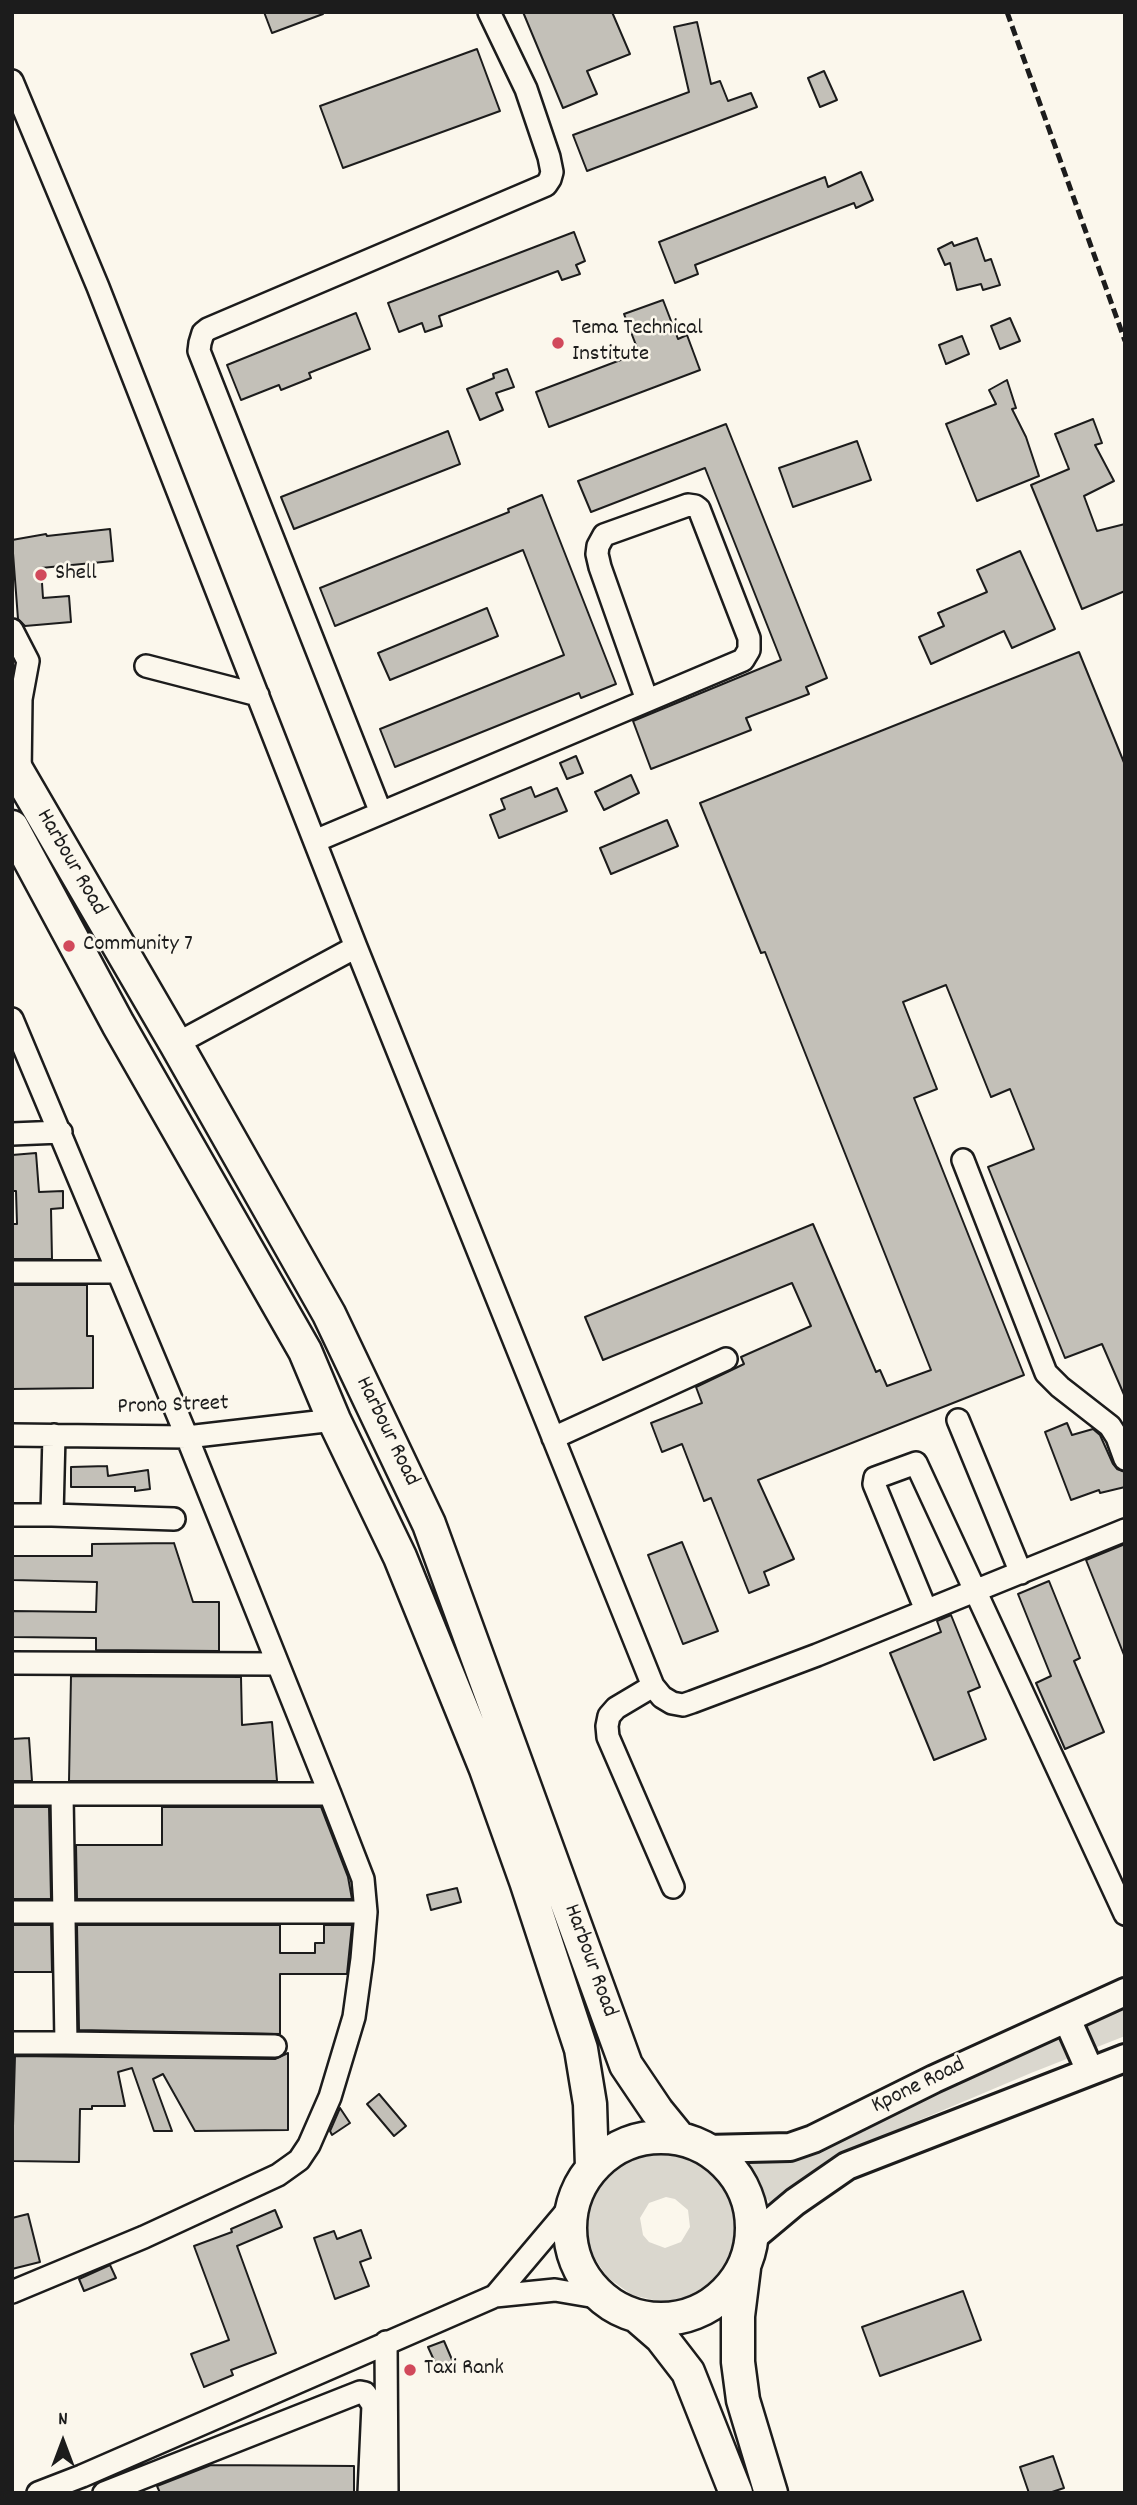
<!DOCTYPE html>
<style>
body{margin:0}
#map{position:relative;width:1137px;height:2505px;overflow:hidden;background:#fbf7ec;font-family:Dekko,sans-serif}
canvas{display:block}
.frame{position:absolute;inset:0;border:14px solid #1c1c1c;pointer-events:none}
.north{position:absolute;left:28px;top:2407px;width:70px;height:70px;-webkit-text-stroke:5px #fbf7ec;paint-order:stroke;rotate:0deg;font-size:19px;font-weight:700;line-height:28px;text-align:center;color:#1c1c1c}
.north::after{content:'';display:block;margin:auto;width:24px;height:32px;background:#1c1c1c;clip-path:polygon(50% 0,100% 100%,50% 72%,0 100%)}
</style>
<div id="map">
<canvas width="1137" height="2505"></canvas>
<div class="frame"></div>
<div class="north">N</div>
</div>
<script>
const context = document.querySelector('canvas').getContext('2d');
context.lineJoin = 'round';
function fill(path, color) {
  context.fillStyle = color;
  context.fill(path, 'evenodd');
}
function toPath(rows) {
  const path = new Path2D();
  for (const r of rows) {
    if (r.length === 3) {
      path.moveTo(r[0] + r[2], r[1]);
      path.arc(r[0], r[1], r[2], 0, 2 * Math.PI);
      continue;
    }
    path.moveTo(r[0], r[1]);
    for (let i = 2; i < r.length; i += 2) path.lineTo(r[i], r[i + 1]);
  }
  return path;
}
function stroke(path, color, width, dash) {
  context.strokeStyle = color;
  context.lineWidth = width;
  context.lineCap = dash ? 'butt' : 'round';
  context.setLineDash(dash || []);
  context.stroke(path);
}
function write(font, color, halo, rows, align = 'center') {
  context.font = font + ' Dekko,sans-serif';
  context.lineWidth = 5;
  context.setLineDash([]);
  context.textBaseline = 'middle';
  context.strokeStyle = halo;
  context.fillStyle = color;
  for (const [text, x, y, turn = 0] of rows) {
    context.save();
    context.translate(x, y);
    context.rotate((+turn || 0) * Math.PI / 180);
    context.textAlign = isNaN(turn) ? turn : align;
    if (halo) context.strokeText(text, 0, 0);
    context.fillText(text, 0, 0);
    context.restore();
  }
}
fill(toPath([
 [1125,1998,1125,2036,1031,2073,830,2158,794,2185,771,2205,739,2156],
 [668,2144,698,2151,723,2169,740,2195,745,2226,738,2256,730,2269,719,2281,693,2297,662,2302,632,2295,607,2277,590,2251,585,2220,592,2190,611,2165,637,2149],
 [666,2197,675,2199,688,2210,690,2227,681,2242,665,2248,649,2242,643,2235,640,2218,649,2203]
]), '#dad7ce');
const building = toPath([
 [264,12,323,12,323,14,272,33,264,12],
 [523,12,612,12,630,54,587,71,597,94,563,108,523,12],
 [697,22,711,84,720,81,728,101,751,93,757,107,587,171,573,135,689,92,674,27,697,22],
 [477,49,500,111,343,168,320,106,477,49],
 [824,71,837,100,820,107,808,78,824,71],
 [861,172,873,200,856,208,854,203,695,265,698,274,675,283,659,242,825,177,828,187,861,172],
 [574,232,585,261,576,265,580,274,562,280,558,271,439,316,442,326,425,332,422,323,399,332,388,303,574,232],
 [977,238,985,261,991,259,1000,285,983,290,981,284,957,290,950,263,945,265,938,249,952,242,954,246,977,238],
 [663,300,678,339,687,335,700,370,549,427,536,392,639,353,624,314,663,300],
 [356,313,370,349,309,373,311,378,281,390,279,385,241,400,227,365,356,313],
 [1010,318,1020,341,1000,349,991,326,1010,318],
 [962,336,969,354,946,364,939,345,962,336],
 [507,369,514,387,496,393,503,410,480,420,467,389,494,378,493,374,507,369],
 [1007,380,1016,408,1012,409,1026,437,1039,476,977,501,946,424,996,404,989,390,1007,380],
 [1093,419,1102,443,1095,445,1114,481,1084,496,1097,531,1125,524,1125,591,1082,609,1031,485,1069,469,1055,434,1093,419],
 [726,424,827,678,806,687,809,694,746,718,751,730,651,769,633,721,781,660,705,468,591,512,578,481,726,424],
 [448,431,460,464,294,529,281,497,448,431],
 [857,441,871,480,793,507,779,468,857,441],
 [542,495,616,684,581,698,579,693,395,767,380,729,564,655,523,550,335,626,320,588,509,512,508,509,542,495],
 [110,529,113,561,41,568,43,598,69,596,71,622,25,626,18,619,12,540,46,534,47,536,110,529],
 [1020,551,1055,629,1012,648,1004,631,931,664,919,637,944,626,938,613,987,592,977,570,1020,551],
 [487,608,498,636,390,680,378,653,487,608],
 [1079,652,1125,765,1125,1397,1102,1344,1065,1358,988,1167,1034,1149,1010,1089,991,1097,946,985,903,1002,937,1089,914,1098,1024,1375,758,1480,794,1559,764,1572,769,1585,749,1593,711,1498,704,1501,682,1444,662,1452,651,1423,702,1403,696,1387,744,1364,741,1357,811,1326,792,1283,603,1360,585,1317,813,1224,876,1372,880,1370,887,1386,931,1370,765,952,761,953,700,803,1079,652],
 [576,756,583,773,567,779,560,763,576,756],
 [631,775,639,793,604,810,595,792,631,775],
 [531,787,535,797,557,788,567,811,499,838,490,815,505,809,501,799,531,787],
 [667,820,678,846,611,874,600,848,667,820],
 [36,1153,39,1192,63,1191,63,1208,51,1209,52,1259,12,1259,12,1224,17,1224,16,1191,12,1191,12,1155,36,1153],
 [12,1285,87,1285,87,1336,93,1336,93,1388,12,1389,12,1285],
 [1067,1423,1072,1435,1093,1429,1100,1435,1113,1464,1117,1469,1125,1472,1125,1487,1100,1493,1099,1490,1071,1500,1045,1432,1067,1423],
 [107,1466,108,1476,148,1470,150,1489,135,1491,135,1487,71,1487,71,1467,107,1466],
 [682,1542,718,1631,683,1644,648,1555,682,1542],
 [174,1543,193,1602,219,1602,219,1651,96,1650,96,1638,12,1637,12,1611,96,1612,97,1582,12,1580,12,1556,92,1556,92,1544,174,1543],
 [1125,1544,1125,1655,1124,1655,1086,1560,1125,1544],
 [1049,1581,1080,1658,1074,1661,1104,1732,1065,1749,1036,1683,1051,1676,1018,1594,1049,1581],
 [951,1615,980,1687,968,1692,986,1739,934,1760,890,1653,941,1632,937,1621,951,1615],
 [71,1676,241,1677,242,1725,272,1722,277,1781,69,1781,71,1676],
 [29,1738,32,1781,12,1781,12,1739,29,1738],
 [12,1807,49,1807,51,1899,12,1899,12,1807],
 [162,1807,321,1807,348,1877,352,1899,77,1899,76,1845,162,1845,162,1807],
 [457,1888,461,1902,431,1910,427,1895,457,1888],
 [12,1925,51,1925,52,1972,12,1972,12,1925],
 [77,1925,280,1925,280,1953,315,1953,315,1943,324,1943,324,1925,352,1925,347,1974,280,1974,280,2034,79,2030,77,1925],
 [288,2053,288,2130,195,2131,163,2074,153,2079,172,2131,154,2131,132,2068,118,2072,125,2106,92,2106,92,2109,80,2109,79,2162,12,2161,15,2056,275,2059,288,2053],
 [379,2094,406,2126,394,2136,367,2104,379,2094],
 [340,2108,350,2123,332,2135,330,2131,340,2108],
 [275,2210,282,2227,237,2246,276,2353,231,2370,233,2375,204,2387,191,2354,229,2340,194,2246,232,2232,231,2229,275,2210],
 [28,2214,40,2262,12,2269,12,2218,28,2214],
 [361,2230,371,2258,360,2262,369,2286,335,2299,314,2238,334,2231,337,2239,361,2230],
 [110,2265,116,2278,84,2291,79,2279,110,2265],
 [963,2291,981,2340,880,2376,862,2327,963,2291],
 [444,2341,453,2362,438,2369,428,2347,444,2341],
 [1053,2456,1064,2488,1049,2493,1029,2493,1020,2467,1053,2456],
 [211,2465,354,2466,354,2493,160,2493,157,2486,211,2465]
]);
fill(building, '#c3c0b8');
stroke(building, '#1c1c1c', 2);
const minor = toPath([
 [12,81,98,287,356,947,653,1686,662,1697,672,1703,683,1705,692,1702,817,1655,1125,1530],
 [12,630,28,661,21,699,20,776],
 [146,666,258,695],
 [381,813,199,351,200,343,203,333,208,329,546,185,550,179,552,172,549,157,526,89,489,12],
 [315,841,743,660,749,650,749,638,699,509,695,506,688,505,604,535,598,546,597,554,600,567,647,700],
 [12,1019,187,1437,330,1794,363,1879,366,1912,362,1959,354,2017,330,2097,309,2145,299,2160,278,2175,144,2237,12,2292],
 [176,1044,356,947],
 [12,1134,61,1132],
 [963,1160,1046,1373,1060,1387,1110,1426,1117,1437,1125,1459],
 [12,1272,118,1272],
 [958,1420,1021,1573],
 [12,1435,187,1437,334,1420],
 [54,1435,52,1515,174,1519],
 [553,1438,726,1359],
 [12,1515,52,1515],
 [926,1610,874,1484,875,1478,916,1463,1125,1914],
 [12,1663,277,1664],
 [653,1686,616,1708,609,1716,607,1726,608,1737,673,1887],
 [12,1794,330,1794],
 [62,1795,66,2043,275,2046],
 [12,1912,366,1912],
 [12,2043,66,2043],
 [495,2296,571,2206],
 [386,2342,387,2493],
 [38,2493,82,2476,495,2296,555,2290,602,2298],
 [104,2493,360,2392,365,2393,373,2405,369,2493]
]);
const major = toPath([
 [1067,2019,1090,2071],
 [706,2149,790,2147,813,2139,934,2079,1125,1992],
 [752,2238,795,2202,847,2166,1125,2058]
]);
const highway = toPath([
 [12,762,176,1044,329,1314,429,1524,626,2065,657,2111,679,2138],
 [12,827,118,1024,305,1351,334,1420,400,1557,486,1769,526,1881,581,2049,590,2104,592,2167],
 [661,2228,91],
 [744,2268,738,2316,738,2362,743,2400,771,2493],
 [638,2317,661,2337,688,2372,736,2493]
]);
stroke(minor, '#1c1c1c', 26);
stroke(major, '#1c1c1c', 32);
stroke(highway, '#1c1c1c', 37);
stroke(minor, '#fbf7ec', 21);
stroke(major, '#fbf7ec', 26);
stroke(highway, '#fbf7ec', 32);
stroke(toPath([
 [1007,12,1125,341]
]), '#1c1c1c', 5, [10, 5]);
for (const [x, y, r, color] of [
 [558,343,7,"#d1495b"],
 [41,575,7,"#d1495b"],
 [69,946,7,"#d1495b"],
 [410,2370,7,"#d1495b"]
]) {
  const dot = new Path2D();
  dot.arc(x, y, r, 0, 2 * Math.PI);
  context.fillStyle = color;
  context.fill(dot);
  stroke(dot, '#fbf7ec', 2.5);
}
write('23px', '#1c1c1c', '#fbf7ec', [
 ["Tema Technical",572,330],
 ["Institute",572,356],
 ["Shell",55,575],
 ["Community 7",83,946],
 ["Taxi Rank",424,2370]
], 'left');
write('23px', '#1c1c1c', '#fbf7ec', [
 ["Harbour Road",70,863,60],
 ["Prono Street",173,1407,-2],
 ["Harbour Road",386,1432,64],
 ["Harbour Road",589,1961,70],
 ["Kpone Road",919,2087,-26]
]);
</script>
